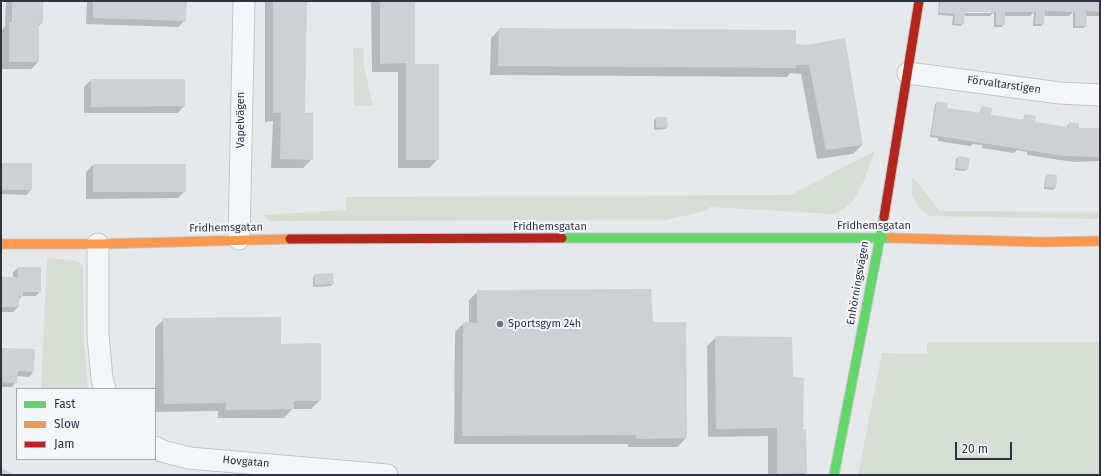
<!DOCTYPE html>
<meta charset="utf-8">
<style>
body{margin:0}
#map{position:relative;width:1101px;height:476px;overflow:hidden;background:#e6e8ea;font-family:"Fira Sans",sans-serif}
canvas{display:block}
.frame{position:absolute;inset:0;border:2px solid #2b3445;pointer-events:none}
.legend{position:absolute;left:16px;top:388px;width:140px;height:72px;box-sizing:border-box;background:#f4f6f9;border:1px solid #a4a8b1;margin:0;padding:5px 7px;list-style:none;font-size:12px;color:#2b3445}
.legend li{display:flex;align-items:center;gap:8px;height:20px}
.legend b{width:20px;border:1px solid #a4a8b1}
.scale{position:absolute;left:955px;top:442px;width:57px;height:18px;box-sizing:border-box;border:2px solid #2b3445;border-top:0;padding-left:5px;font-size:12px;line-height:14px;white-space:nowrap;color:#2b3445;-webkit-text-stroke:3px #f4f6f9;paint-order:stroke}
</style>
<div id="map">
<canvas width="1101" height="476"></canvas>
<div class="frame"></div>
<ul class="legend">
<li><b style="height:5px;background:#63d668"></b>Fast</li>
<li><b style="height:5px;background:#ff974d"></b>Slow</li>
<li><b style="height:5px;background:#b3261e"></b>Jam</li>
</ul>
<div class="scale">20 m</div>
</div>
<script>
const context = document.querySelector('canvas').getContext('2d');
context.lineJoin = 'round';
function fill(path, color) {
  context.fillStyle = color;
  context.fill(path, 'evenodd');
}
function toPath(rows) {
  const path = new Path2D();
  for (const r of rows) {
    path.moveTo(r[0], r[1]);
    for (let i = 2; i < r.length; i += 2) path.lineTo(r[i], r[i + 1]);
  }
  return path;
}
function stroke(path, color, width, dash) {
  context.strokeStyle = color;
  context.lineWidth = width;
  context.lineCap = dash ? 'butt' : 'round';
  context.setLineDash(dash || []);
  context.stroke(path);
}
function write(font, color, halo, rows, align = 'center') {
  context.font = font + ' "Fira Sans",sans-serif';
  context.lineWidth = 4;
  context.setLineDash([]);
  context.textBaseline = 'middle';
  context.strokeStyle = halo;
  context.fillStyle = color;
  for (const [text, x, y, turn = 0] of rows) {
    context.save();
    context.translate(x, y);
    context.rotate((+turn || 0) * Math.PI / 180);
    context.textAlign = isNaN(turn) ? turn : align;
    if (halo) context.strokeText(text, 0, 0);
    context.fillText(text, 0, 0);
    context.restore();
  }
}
fill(toPath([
 [353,48,363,48,364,67,373,106,354,106],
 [875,151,863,183,854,200,844,209,833,214,710,207,706,211,665,220,270,221,263,215,346,210,346,197,790,195],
 [912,176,940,211,1100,212,1100,219,930,216,919,208,912,195],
 [47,258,70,260,79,262,83,267,84,346,88,387,86,389,41,389],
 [927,342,1100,342,1100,475,858,475,882,353,927,354]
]), '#d6ded6');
fill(toPath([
 [6,1,42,1,42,22,38,27,38,62,31,69,2,69,2,30,5,26],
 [87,1,186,1,185,20,178,27,86,24],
 [265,1,306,1,304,114,312,159,303,168,271,168,273,121,265,122],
 [371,1,414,1,414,65,438,159,429,168,398,168,398,72,372,72],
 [939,1,1100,1,1100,16,1085,16,1086,26,1083,28,1073,28,1073,12,1069,16,1044,16,1043,24,1041,26,1033,26,1034,12,1030,16,1004,16,1004,24,1002,27,994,27,994,12,990,16,964,16,963,23,961,26,952,25,953,16,938,15],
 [964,11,991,11,991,13,964,13],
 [500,29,807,46,862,145,853,154,817,159,801,74,790,73,787,77,490,75,491,38],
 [91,80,184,106,178,113,84,113,84,87],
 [937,102,946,109,979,114,982,107,990,115,1023,120,1025,115,1034,125,1065,128,1070,123,1078,129,1100,129,1100,161,1074,162,1027,155,1027,152,1017,150,1014,153,982,148,983,145,973,144,970,146,938,141,938,138,930,137,935,105],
 [656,118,667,127,665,129,654,130,654,120],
 [958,157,967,169,965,171,955,170,956,159],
 [1,164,31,190,26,195,1,194],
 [93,165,185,191,178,198,86,199,86,172],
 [1047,175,1055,188,1053,190,1044,189,1045,178],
 [18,268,40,268,40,292,36,296,22,296,18,300,18,307,13,312,1,312,1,278,13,278,13,272],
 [315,275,333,284,331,286,313,287,313,277],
 [478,291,652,323,685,323,686,438,677,447,628,447,628,444,454,444,455,332,464,323,469,323,469,300],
 [164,319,280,345,320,400,311,409,292,409,284,418,218,418,218,411,155,412,155,328],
 [716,337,792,378,802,430,805,430,806,473,804,475,768,475,768,436,708,437,707,346],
 [1,349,33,372,29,377,17,376,16,382,12,387,1,387]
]), '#0003');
fill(toPath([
 [12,1,43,1,43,23,39,23,39,62,9,62,9,22,12,22],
 [93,1,187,1,186,21,93,18],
 [273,1,307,1,305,113,313,113,313,160,280,159,281,113,273,113],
 [380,1,415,1,415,64,439,64,439,160,406,160,406,63,380,64],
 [940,1,1100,1,1100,12,1086,11,1087,26,1075,26,1075,12,1045,11,1044,24,1035,24,1036,12,1005,12,1005,25,996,25,996,12,965,12,964,24,954,24,955,14,939,13],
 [499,28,796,30,796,44,807,45,845,38,863,145,826,150,809,65,796,65,796,68,498,66],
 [91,79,185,79,185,106,91,107],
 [937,101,948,103,947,108,981,113,982,106,992,108,991,115,1024,120,1025,114,1036,116,1035,122,1069,127,1069,122,1079,123,1079,128,1100,128,1100,157,1064,156,931,135],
 [656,117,667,117,668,127,656,128],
 [958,156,970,158,968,170,956,168],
 [1,163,32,163,32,190,1,190],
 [93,164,186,164,186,192,93,192],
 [1046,174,1057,175,1056,188,1045,187],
 [18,267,41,267,41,292,23,292,23,297,19,296,19,307,1,307,1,277,18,277],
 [333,273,334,284,315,285,314,274],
 [651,289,653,322,686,322,687,438,636,439,636,435,462,436,463,322,477,323,477,290],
 [281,317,281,344,321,343,321,401,294,401,294,409,226,410,226,403,164,404,163,318],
 [715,336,792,337,793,377,804,378,803,429,806,429,807,473,777,474,777,428,716,429],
 [1,348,35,349,34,372,18,371,17,383,1,382],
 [1,468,15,475,1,475]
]), '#ced0d3');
const street = toPath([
 [908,73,1060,93,1100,95],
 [239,239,244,1],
 [98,244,98,335,102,379,105,389],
 [155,447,162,451,189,458,387,475]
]);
const fast = toPath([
 [562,238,891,238],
 [834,475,884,217]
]);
const slow = toPath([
 [891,238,1042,242,1100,241],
 [1,244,98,244,290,239]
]);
const jam = toPath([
 [884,217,919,1],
 [290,239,562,238]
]);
stroke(street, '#c4c6c8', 23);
stroke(fast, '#c4c6c8', 11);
stroke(slow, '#c4c6c8', 11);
stroke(jam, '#c4c6c8', 11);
stroke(street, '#f5f6f7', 21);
stroke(fast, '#63d668', 9);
stroke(slow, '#ff974d', 9);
stroke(jam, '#b3261e', 9);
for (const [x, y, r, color] of [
 [500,324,4,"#6c737f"]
]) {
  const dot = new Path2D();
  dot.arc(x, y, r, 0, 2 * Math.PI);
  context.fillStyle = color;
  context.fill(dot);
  stroke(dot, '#f4f6f9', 1.5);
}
write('11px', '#2b3445', '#f4f6f9', [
 ["Förvaltarstigen",1004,85,8],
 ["Vapelvägen",241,120,-90],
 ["Fridhemsgatan",874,226],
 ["Fridhemsgatan",550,227],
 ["Fridhemsgatan",226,228,-1],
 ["Enhörningsvägen",858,283,-80],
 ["Hovgatan",246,462,5]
]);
write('11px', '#2b3445', '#f4f6f9', [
 ["Sportsgym 24h",508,324]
], 'left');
</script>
